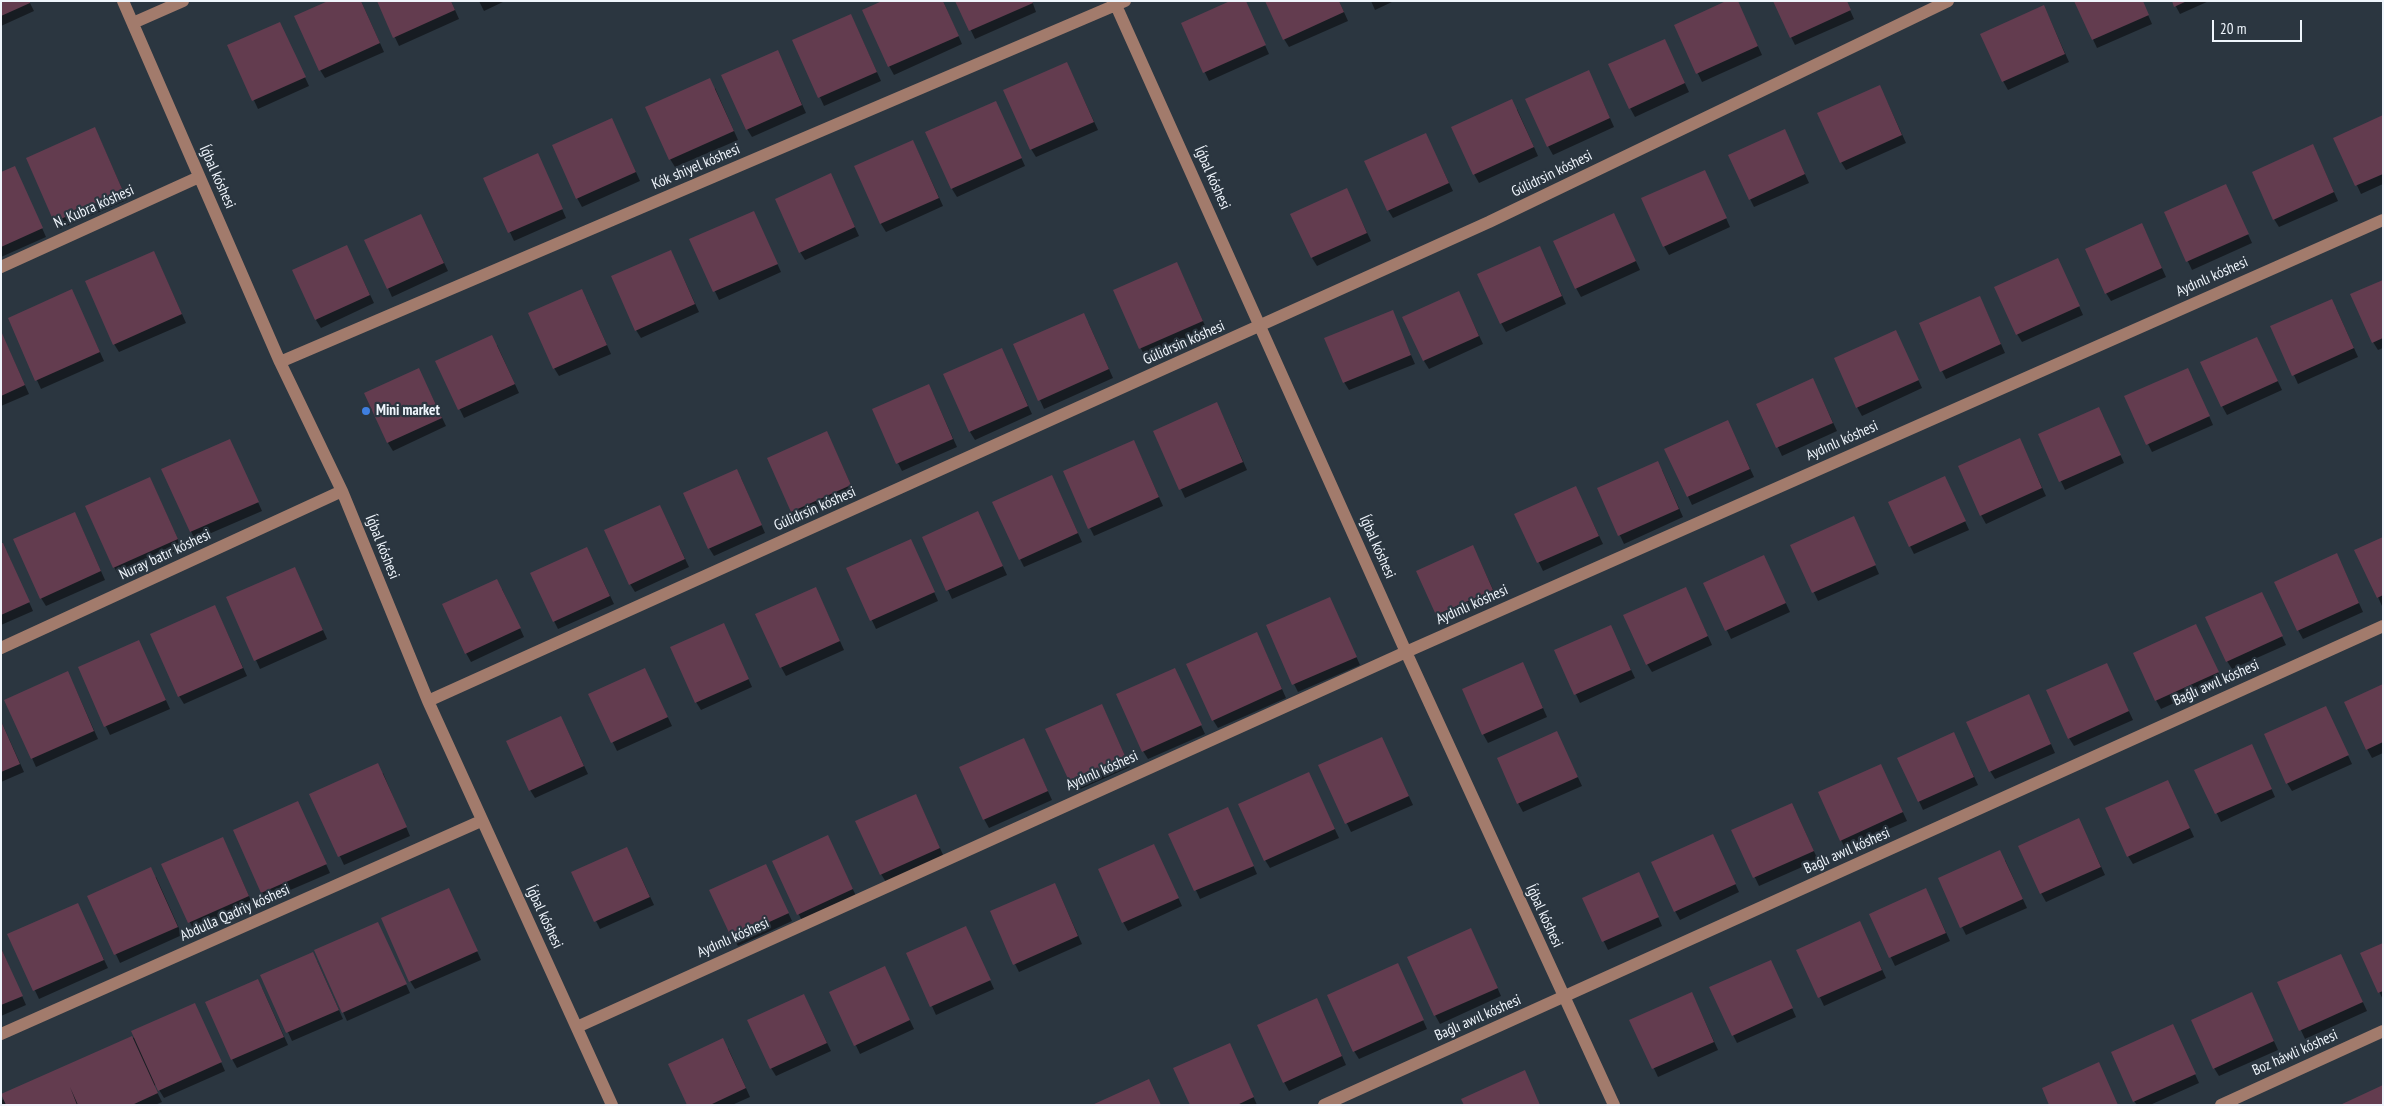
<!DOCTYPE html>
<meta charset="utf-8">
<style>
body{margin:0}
#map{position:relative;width:2384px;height:1106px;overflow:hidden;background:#2b3640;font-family:"PT Sans Narrow",sans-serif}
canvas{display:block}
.frame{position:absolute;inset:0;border:2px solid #eff5fc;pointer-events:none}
.scale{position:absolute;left:2212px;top:20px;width:90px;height:22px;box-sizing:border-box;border:2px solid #eff5fc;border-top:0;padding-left:6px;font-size:15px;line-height:18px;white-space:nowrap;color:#eff5fc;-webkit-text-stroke:4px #2b3640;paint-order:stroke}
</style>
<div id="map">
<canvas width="2384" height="1106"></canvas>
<div class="frame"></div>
<div class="scale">20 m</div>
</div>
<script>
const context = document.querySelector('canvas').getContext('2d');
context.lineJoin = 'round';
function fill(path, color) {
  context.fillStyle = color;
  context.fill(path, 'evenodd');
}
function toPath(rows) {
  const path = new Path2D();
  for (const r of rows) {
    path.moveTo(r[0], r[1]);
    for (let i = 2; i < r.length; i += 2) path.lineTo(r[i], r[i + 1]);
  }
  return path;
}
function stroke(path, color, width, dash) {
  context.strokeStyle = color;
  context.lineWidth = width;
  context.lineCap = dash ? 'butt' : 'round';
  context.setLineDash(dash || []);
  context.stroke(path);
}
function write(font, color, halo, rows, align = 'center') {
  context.font = font + ' "PT Sans Narrow",sans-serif';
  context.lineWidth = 4.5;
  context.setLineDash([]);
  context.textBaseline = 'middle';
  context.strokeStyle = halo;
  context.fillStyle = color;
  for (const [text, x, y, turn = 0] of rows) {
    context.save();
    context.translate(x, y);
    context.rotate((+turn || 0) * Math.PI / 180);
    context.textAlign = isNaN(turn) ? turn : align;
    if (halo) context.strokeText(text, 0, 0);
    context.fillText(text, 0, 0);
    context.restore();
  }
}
fill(toPath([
 [1,1,29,1,34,11,1,26],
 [361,1,384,52,325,78,320,70],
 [378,1,451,1,459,19,399,46],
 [479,1,505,1,484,11],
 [886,1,943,1,962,44,894,75,889,66],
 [957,1,1032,1,1036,12,975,39],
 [1339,1,1348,21,1289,47,1284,39],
 [1371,1,1394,1,1375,10],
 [1846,1,1854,19,1795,45,1791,37],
 [2075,1,2142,1,2152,24,2097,48],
 [2173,1,2209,1,2180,14],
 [1247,5,1269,54,1209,81,1182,24],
 [1740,7,1762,55,1702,82,1675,25],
 [851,15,881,81,824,106,794,41],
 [2048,15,2069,62,2008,90,2003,81],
 [284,32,309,86,258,109,229,46],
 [1665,40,1689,92,1635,117,1630,108],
 [782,60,806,113,752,137,747,129],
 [1071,72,1098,130,1036,157,1031,149],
 [1593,80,1614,127,1553,155,1548,146],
 [715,88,738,140,675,167,670,159],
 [1884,95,1906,143,1846,170,1841,162],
 [1517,109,1538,156,1479,183,1474,174],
 [1000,111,1025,166,957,197,952,189],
 [2383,117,2383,184,2361,194,2335,138],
 [616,128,640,181,582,207,577,198],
 [1426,135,1453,191,1393,218,1388,210],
 [99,137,127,200,60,229,55,221],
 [1789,139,1809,183,1754,207,1750,199],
 [913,141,943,206,886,232,881,224],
 [2317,154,2338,201,2279,227,2274,219],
 [542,163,566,218,514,241,485,178],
 [1,173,19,176,46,237,1,257],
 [1709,180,1730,227,1669,255,1664,246],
 [835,183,859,236,805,260,800,252],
 [1347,190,1371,241,1317,266,1312,258],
 [2230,194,2252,243,2192,270,2165,213],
 [758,221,781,272,719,300,691,240],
 [425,223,448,271,392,297,388,288],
 [1618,223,1640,270,1581,297,1576,288],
 [2146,233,2166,277,2111,301,2106,293],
 [671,251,699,312,641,338,636,330],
 [351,255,374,303,321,328,316,320],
 [1544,256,1566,304,1506,332,1501,323],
 [158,261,186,323,119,352,114,344],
 [2062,268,2083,315,2022,342,2017,334],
 [1181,272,1207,330,1145,357,1114,291],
 [2383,281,2383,348,2378,350,2373,342],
 [72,291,104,361,41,389,9,319],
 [1459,293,1483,344,1429,369,1424,361],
 [586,298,611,354,559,376,554,368],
 [1984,306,2005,353,1946,379,1942,371],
 [2336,308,2358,357,2298,384,2272,327],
 [1392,312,1415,364,1349,390,1344,382],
 [1088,322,1113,378,1044,409,1015,345],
 [1,332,29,394,1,406],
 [2257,338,2282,390,2227,415,2222,406],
 [1900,340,1922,388,1862,416,1857,407],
 [497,345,519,393,464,418,437,362],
 [1002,349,1032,414,975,440,970,432],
 [2192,377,2213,425,2152,452,2148,444],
 [423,378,446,426,393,451,388,443],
 [1817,388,1837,431,1782,456,1758,404],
 [933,394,957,447,902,471,898,463],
 [1221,412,1247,470,1185,498,1154,431],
 [2103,416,2124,463,2065,490,2039,435],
 [1732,430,1754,477,1692,505,1666,449],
 [230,440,262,511,195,540,163,470],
 [831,441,855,494,797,520,792,511],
 [2024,448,2046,496,1986,524,1981,515],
 [1138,450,1163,506,1094,536,1090,528],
 [1662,470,1683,517,1624,544,1598,489],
 [150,478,182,548,119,576,114,567],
 [741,478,765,533,714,556,709,548],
 [1056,485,1082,542,1024,567,1020,559],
 [1949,486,1969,530,1914,554,1910,546],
 [1576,488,1603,544,1543,571,1516,515],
 [660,506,689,567,635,592,630,584],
 [978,513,1007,575,952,599,924,537],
 [79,522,105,580,46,606,41,598],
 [1858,526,1879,574,1818,601,1792,546],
 [2383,538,2383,605,2382,606,2378,597],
 [1,545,7,552,33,611,1,625],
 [915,549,938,601,876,629,848,569],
 [1477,555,1497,598,1442,623,1418,571],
 [591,556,614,604,558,629,554,621],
 [1764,557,1790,612,1731,639,1705,583],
 [2341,563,2363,612,2303,639,2298,630],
 [299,577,327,639,260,669,228,598],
 [502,589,524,637,471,662,466,653],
 [2262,593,2286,645,2232,669,2227,661],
 [820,597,844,650,786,676,781,667],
 [1690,597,1712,645,1652,672,1647,664],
 [1334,607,1360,665,1298,692,1294,684],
 [219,615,247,676,184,704,179,696],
 [2196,625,2222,681,2161,709,2156,700],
 [1610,626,1635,678,1580,703,1556,651],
 [728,633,752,687,701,710,696,702],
 [139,642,170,709,110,735,79,668],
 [1261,642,1286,698,1218,728,1213,720],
 [1527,672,1547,717,1488,743,1483,734],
 [2111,673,2133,720,2074,746,2069,738],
 [649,678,672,726,617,751,590,695],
 [1179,678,1205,734,1148,759,1143,751],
 [72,681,98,739,36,767,32,758],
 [2383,686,2383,753,2372,758,2367,749],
 [2033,704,2055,753,1995,779,1990,771],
 [1102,705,1130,767,1076,791,1047,729],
 [2330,716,2352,764,2292,791,2287,783],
 [561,717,588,774,535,798,530,790],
 [1,721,24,772,1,782],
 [1557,733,1582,786,1523,812,1518,803],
 [1382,739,1413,805,1351,832,1320,766],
 [1958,742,1978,785,1923,810,1899,758],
 [1028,748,1052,800,989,828,984,819],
 [2256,754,2275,797,2221,822,2196,770],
 [1881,765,1907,821,1845,848,1841,840],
 [383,773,410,836,344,865,311,795],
 [1309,774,1339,838,1270,868,1265,860],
 [2168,781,2194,837,2133,864,2128,856],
 [920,804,944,857,886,882,881,874],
 [302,811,330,873,267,900,262,892],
 [1796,812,1818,860,1759,886,1733,831],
 [1232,817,1257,874,1200,899,1170,834],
 [2083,828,2105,875,2046,902,2041,893],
 [1717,844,1739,892,1680,920,1675,911],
 [832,845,857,898,803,923,774,862],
 [1154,845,1182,906,1128,931,1123,922],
 [227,847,253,905,194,931,163,864],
 [631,856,654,905,600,929,596,921],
 [2005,860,2027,908,1966,935,1962,927],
 [770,874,792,921,738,946,733,938],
 [156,877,182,935,120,963,89,896],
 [1643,882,1662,926,1608,950,1583,898],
 [449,889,481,960,415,989,410,981],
 [1059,893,1082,944,1019,972,1015,964],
 [1930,898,1950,941,1895,966,1870,914],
 [78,905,108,968,39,999,9,935],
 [378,923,410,993,347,1021,343,1012],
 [966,927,994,989,936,1015,908,954],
 [1471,929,1501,996,1440,1024,1435,1015],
 [1864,931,1886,978,1824,1006,1798,950],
 [2383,945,2383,1000,2362,953],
 [1,948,26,1005,1,1016],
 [317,961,343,1019,292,1041,262,975],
 [2345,964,2367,1011,2305,1039,2279,983],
 [1775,970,1796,1017,1737,1043,1733,1035],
 [1402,973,1427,1029,1359,1059,1354,1051],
 [889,976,914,1029,860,1054,831,993],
 [262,988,288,1045,237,1068,232,1059],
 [804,995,831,1051,776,1076,771,1068],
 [1696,1002,1718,1050,1658,1077,1631,1020],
 [2256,1002,2278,1050,2219,1076,2214,1068],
 [195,1004,225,1071,164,1098,156,1085,154,1086,162,1102,155,1105,1,1105,1,1100,5,1099,3,1095,135,1037],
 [1321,1008,1346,1065,1289,1091,1284,1082],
 [2177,1034,2199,1083,2150,1105,2137,1105,2134,1101],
 [728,1048,750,1097,732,1105,689,1105],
 [1234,1053,1257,1105,1191,1105]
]), '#0007');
fill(toPath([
 [1,1,30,1,30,3,1,16],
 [328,1,361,1,380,43,319,71,294,16],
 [377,1,451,1,455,10,393,38],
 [882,1,943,1,959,36,888,67,862,10],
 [955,1,1032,1,1033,3,969,31],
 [1230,1,1246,1,1266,45,1203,73,1181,23],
 [1265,1,1339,1,1344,12,1283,40],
 [1726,1,1738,1,1758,46,1696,74,1674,25],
 [1773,1,1847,1,1851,10,1790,38],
 [2074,1,2143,1,2149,15,2092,40],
 [2172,1,2187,1,2174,7],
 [2044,5,2065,54,2002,82,1980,34],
 [851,14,877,72,818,98,792,40],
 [280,22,306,77,252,101,227,45],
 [1665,39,1685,83,1629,109,1608,64],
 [778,50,802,105,746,130,721,75],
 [1067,62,1094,122,1030,150,1003,90],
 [1589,70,1610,118,1547,147,1525,99],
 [710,78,734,131,669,160,645,107],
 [1880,85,1902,135,1840,163,1817,113],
 [1512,99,1534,147,1473,175,1451,127],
 [996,101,1022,158,951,189,925,132],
 [2383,115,2383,174,2355,186,2333,138],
 [612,118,636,172,576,199,552,145],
 [95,127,123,191,54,222,26,158],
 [1785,129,1805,174,1749,200,1728,155],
 [1426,133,1449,183,1387,211,1364,161],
 [913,140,939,198,880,224,854,166],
 [2313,144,2334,192,2273,220,2252,172],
 [538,153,563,209,508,233,483,178],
 [15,166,43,228,1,247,1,172],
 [1705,170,1727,218,1663,247,1641,198],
 [831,173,855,227,799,253,775,199],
 [2226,184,2249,234,2186,262,2164,212],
 [1347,188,1367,233,1311,258,1290,214],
 [754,211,778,264,713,292,689,239],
 [1614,213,1636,261,1575,289,1553,241],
 [421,214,444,263,387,289,364,240],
 [2142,223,2162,268,2105,294,2085,249],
 [347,245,370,295,315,320,292,270],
 [1540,246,1562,296,1500,324,1477,274],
 [671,250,695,304,635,331,611,276],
 [154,251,182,314,113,345,85,281],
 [2058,258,2080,306,2016,335,1994,287],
 [1177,262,1203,321,1139,349,1113,290],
 [2383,280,2383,338,2372,343,2350,294],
 [72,289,100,352,35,381,8,318],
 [582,289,607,345,553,369,528,313],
 [1459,291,1479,336,1423,361,1402,317],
 [1980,296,2001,344,1940,372,1919,323],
 [2332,299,2354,348,2292,376,2270,326],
 [1393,310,1411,355,1343,383,1324,338],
 [1084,313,1109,369,1038,401,1013,344],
 [1896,330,1919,380,1856,408,1834,358],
 [1,331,25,385,1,396],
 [492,335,515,384,458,410,435,361],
 [2257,337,2278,381,2221,407,2200,362],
 [1002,348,1028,406,969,432,943,374],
 [419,368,442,418,387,443,364,393],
 [2188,368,2210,416,2146,445,2124,396],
 [1813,378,1833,423,1776,448,1756,404],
 [929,384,953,439,896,464,872,409],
 [1217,402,1243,462,1179,490,1153,431],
 [2099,407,2121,455,2059,482,2038,434],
 [1728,420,1750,469,1687,497,1664,449],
 [827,431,851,485,791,512,767,458],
 [2020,438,2042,488,1980,516,1958,466],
 [230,439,259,502,190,532,161,469],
 [1134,440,1159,497,1088,529,1063,471],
 [1658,461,1679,509,1618,536,1597,488],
 [737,469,762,525,708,549,683,493],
 [1052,475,1078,533,1019,560,992,502],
 [1945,476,1966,521,1909,547,1888,502],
 [150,477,178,539,113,568,85,506],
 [1576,486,1599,536,1537,563,1514,514],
 [660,505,685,559,629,585,604,530],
 [978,511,1003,566,946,591,922,537],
 [75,512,101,571,40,599,13,539],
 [1854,516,1876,565,1812,593,1790,545],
 [2383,537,2383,595,2377,598,2354,550],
 [911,539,935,592,870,621,846,568],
 [1,543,3,543,30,602,1,615],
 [1473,545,1493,590,1436,615,1416,571],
 [587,547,610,596,553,622,530,573],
 [2337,553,2359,603,2297,631,2274,582],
 [1764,555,1786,603,1725,631,1703,583],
 [295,567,323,630,254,661,226,597],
 [497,579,521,628,465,654,442,604],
 [816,587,840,641,780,668,755,614],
 [1686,587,1708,636,1646,665,1623,615],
 [2262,592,2283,636,2226,662,2205,617],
 [1330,597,1357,657,1292,685,1266,625],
 [215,605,243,668,178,697,150,634],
 [724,623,749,679,695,703,670,647],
 [2196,624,2219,672,2155,701,2133,653],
 [1611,625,1631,670,1574,695,1554,650],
 [1257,632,1282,689,1212,721,1186,664],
 [139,640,166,700,104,727,78,667],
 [1523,662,1543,708,1482,735,1462,689],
 [2107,663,2129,711,2068,739,2046,690],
 [645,668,668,717,611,743,588,694],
 [1175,668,1202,725,1142,752,1116,694],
 [68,671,94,731,31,759,4,700],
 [2383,684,2383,742,2366,750,2344,702],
 [2029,694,2051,744,1989,772,1966,722],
 [1102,704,1126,758,1070,783,1045,729],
 [2326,706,2349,755,2286,784,2264,734],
 [561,716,584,766,529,791,506,741],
 [1,721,20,764,1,772],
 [1557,731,1578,777,1517,804,1497,758],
 [1954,732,1974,777,1918,802,1897,758],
 [1382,737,1409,796,1345,824,1318,765],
 [1024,738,1048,791,983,820,959,767],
 [2252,744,2272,789,2215,814,2194,770],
 [378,763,407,827,338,857,309,794],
 [1881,764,1903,812,1840,841,1818,792],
 [1309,772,1335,829,1264,861,1238,804],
 [2168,780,2190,828,2127,857,2105,808],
 [916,794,940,848,880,875,855,821],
 [298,801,327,864,261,893,233,830],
 [1792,803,1814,851,1753,878,1731,830],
 [1228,807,1254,866,1194,891,1168,834],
 [2079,818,2101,867,2040,894,2018,846],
 [1713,834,1736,884,1674,912,1651,862],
 [828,835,853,889,797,915,772,861],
 [223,837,249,896,188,923,161,864],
 [1154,844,1179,898,1122,923,1098,869],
 [627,847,650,897,594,922,571,872],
 [2000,850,2023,899,1960,928,1938,878],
 [766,864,789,913,732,939,709,890],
 [151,867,178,927,114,955,87,896],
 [1639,872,1659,917,1602,942,1582,898],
 [1055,883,1078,936,1013,965,990,911],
 [449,888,478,951,409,982,381,918],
 [1926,888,1946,933,1889,958,1869,914],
 [78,903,104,960,33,991,7,934],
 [1860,921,1882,970,1818,998,1796,950],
 [378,922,407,984,342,1013,314,950],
 [966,926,991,980,930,1007,906,953],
 [1471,928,1498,988,1434,1016,1407,957],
 [2383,943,2383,991,2378,993,2360,953],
 [1,948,23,996,1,1005],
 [313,952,339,1010,286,1033,260,975],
 [2341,954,2363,1002,2299,1031,2277,982],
 [1771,960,1793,1008,1732,1036,1709,987],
 [1398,963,1424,1020,1353,1052,1327,995],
 [885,966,910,1020,854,1046,829,992],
 [258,979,284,1037,231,1060,205,1002],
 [1692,992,1714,1042,1652,1069,1629,1020],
 [2252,992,2274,1041,2213,1069,2191,1020],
 [804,994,827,1043,770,1069,747,1020],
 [1317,998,1342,1056,1283,1083,1257,1025],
 [195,1003,222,1062,158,1091,131,1031],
 [2173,1024,2196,1074,2133,1102,2111,1052],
 [132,1036,158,1093,132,1105,78,1105,70,1087,77,1105,6,1105,1,1094],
 [723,1038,746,1088,710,1105,687,1105,668,1064],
 [1230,1043,1254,1097,1237,1105,1190,1105,1173,1068],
 [2099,1062,2118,1105,2049,1105,2042,1088],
 [1525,1070,1540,1105,1464,1105,1461,1099],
 [1149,1079,1161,1105,1092,1105],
 [2383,1085,2383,1105,2340,1105]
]), '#633c4f');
stroke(toPath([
 [123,1,280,362,342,491,428,701,612,1105],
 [1114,1,1406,652,1614,1105],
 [133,23,183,1],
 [1,267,199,177],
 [280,362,1125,1],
 [1,648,342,491],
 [428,701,1489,222,1948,1],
 [577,1027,1406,652,2383,220],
 [1,1034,481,821],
 [1324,1105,2383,626],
 [2221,1105,2383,1031]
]), '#a27b6c', 12);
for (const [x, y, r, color] of [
 [366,411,5,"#3f7fe0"]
]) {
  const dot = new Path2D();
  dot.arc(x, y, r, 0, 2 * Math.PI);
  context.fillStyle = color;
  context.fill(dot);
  stroke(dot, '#2b3640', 2);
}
write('15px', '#eff5fc', '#2b3640', [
 ["Kók shiyel kóshesi",696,167,-23],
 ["Gúlidrsin kóshesi",1552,174,-26],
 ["Íǵbal kóshesi",217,177,66],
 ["Íǵbal kóshesi",1212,178,66],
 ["N. Kubra kóshesi",94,207,-24],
 ["Aydınlı kóshesi",2212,277,-24],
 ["Gúlidrsin kóshesi",1184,343,-24],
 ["Aydınlı kóshesi",1842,441,-24],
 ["Gúlidrsin kóshesi",815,509,-24],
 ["Íǵbal kóshesi",382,547,68],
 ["Íǵbal kóshesi",1377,547,66],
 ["Nuray batır kóshesi",165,555,-25],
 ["Aydınlı kóshesi",1472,605,-24],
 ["Baǵlı awıl kóshesi",2216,683,-24],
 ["Aydınlı kóshesi",1102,771,-24],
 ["Baǵlı awıl kóshesi",1847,851,-24],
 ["Abdulla Qadriy kóshesi",235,913,-24],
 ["Íǵbal kóshesi",1544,916,65],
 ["Íǵbal kóshesi",544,917,65],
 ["Aydınlı kóshesi",733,938,-24],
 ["Baǵlı awıl kóshesi",1478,1018,-24],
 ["Boz háwli kóshesi",2295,1053,-24]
]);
write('bold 15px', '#eff5fc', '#2b3640', [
 ["Mini market",376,411]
], 'left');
</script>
